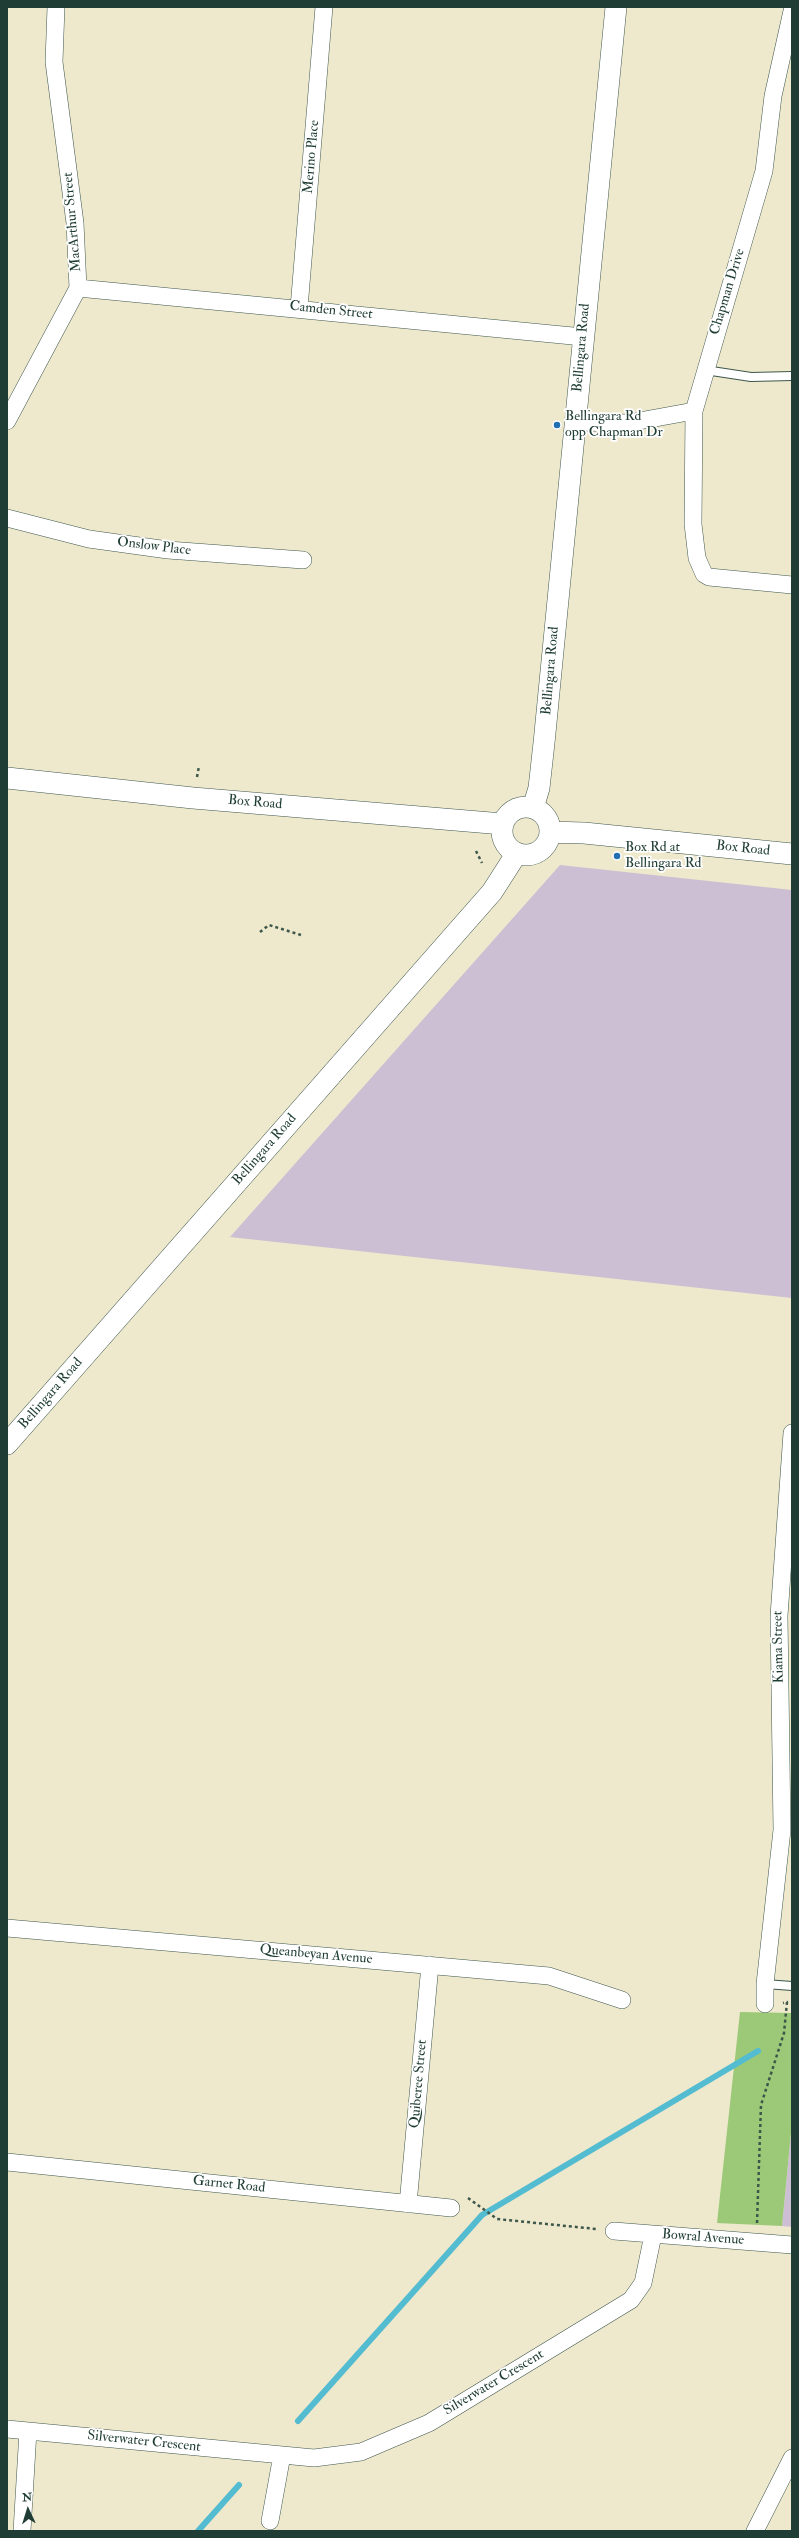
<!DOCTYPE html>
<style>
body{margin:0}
#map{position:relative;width:799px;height:2538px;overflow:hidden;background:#eee8cd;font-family:"IM FELL Double Pica",serif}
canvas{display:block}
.frame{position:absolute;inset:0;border:8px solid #1f3d34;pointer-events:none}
.north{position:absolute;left:8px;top:2490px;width:40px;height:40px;-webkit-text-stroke:3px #fff;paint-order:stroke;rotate:356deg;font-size:11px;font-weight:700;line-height:16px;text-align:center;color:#1f3d34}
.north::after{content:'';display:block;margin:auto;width:14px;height:18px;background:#1f3d34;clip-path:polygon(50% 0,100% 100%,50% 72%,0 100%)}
</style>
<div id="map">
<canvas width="799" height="2538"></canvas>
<div class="frame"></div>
<div class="north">N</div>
</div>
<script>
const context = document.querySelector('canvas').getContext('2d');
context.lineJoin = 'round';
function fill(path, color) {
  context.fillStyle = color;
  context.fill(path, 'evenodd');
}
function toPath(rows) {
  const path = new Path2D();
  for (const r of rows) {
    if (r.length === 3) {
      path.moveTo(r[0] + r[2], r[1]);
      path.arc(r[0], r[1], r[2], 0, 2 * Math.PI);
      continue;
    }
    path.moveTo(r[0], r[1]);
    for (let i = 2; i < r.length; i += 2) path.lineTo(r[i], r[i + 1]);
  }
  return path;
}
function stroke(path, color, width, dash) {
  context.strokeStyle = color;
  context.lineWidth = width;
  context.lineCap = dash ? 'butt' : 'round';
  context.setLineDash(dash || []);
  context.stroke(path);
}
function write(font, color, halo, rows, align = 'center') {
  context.font = font + ' "IM FELL Double Pica",serif';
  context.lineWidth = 3.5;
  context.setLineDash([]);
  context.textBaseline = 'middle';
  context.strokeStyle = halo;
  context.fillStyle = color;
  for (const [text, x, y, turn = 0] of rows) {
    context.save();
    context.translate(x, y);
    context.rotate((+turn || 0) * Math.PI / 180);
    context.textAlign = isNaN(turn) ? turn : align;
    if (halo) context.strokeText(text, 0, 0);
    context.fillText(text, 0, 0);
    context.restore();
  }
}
fill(toPath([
 [560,865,792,890,792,1298,230,1237],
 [792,2122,792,2227,782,2226]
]), '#ccbed3');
fill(toPath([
 [740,2012,792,2013,792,2122,782,2226,717,2223]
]), '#9bc977');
stroke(toPath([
 [298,2421,482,2215,758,2051],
 [198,2531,239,2485]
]), '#53bcd0', 6);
const service = toPath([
 [705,370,751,377,792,376],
 [765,1984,792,1986]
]);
const minor = toPath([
 [792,11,773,96,764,171,694,411,693,524,697,558,704,574,709,577,792,585],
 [78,288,583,337],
 [299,308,324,7],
 [7,421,78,288,75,223,54,62,56,7],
 [575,422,628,423,694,411],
 [7,518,89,539,168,550,303,560],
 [7,1928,549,1976,622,2000],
 [765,2004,765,1984,782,1830,779,1616,792,1433],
 [7,2162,451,2208],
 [408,2204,430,1965],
 [614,2231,792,2245],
 [7,2429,314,2458,361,2452,429,2423,631,2300,643,2283,653,2235],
 [270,2521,282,2455],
 [22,2531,28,2431],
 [755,2531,792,2458]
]);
const tertiary = toPath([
 [7,778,193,798,503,824],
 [526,831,24],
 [533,808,539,788,544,743,616,7],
 [550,832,584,833,792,854],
 [7,1444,492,892,517,853]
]);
stroke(service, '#3e574b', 10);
stroke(minor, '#3e574b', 18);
stroke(tertiary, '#3e574b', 22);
stroke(toPath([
 [197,777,199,766],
 [476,851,482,863],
 [260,932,269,925,301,935],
 [468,2198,497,2219,596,2229],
 [757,2223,761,2105,784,2033,787,2002,783,2003]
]), '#3e574b', 2.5, [3, 3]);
stroke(service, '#fff', 8);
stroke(minor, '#fff', 17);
stroke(tertiary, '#fff', 21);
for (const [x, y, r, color] of [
 [557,425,4,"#1f6fb2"],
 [617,856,4,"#1f6fb2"]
]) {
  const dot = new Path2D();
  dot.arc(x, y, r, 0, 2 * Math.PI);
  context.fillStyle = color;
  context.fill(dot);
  stroke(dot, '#fff', 1.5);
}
write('14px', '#1f3d34', '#fff', [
 ["Merino Place",312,157,-85],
 ["MacArthur Street",73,222,-95],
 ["Chapman Drive",728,292,-73],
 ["Camden Street",331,311,6],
 ["Bellingara Road",582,348,-85],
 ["Onslow Place",154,547,7],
 ["Bellingara Road",551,671,-85],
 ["Box Road",255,803,5],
 ["Box Road",743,849,6],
 ["Bellingara Road",265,1150,-49],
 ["Bellingara Road",51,1394,-49],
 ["Kiama Street",779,1647,-91],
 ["Queanbeyan Avenue",316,1955,5],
 ["Quiberee Street",419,2084,-85],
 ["Garnet Road",229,2185,6],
 ["Bowral Avenue",703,2238,4],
 ["Silverwater Crescent",494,2383,-31],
 ["Silverwater Crescent",144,2442,6]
]);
write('14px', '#1f3d34', '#fff', [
 ["Bellingara Rd",565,417],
 ["opp Chapman Dr",565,433],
 ["Box Rd at",625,848],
 ["Bellingara Rd",625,864]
], 'left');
</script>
